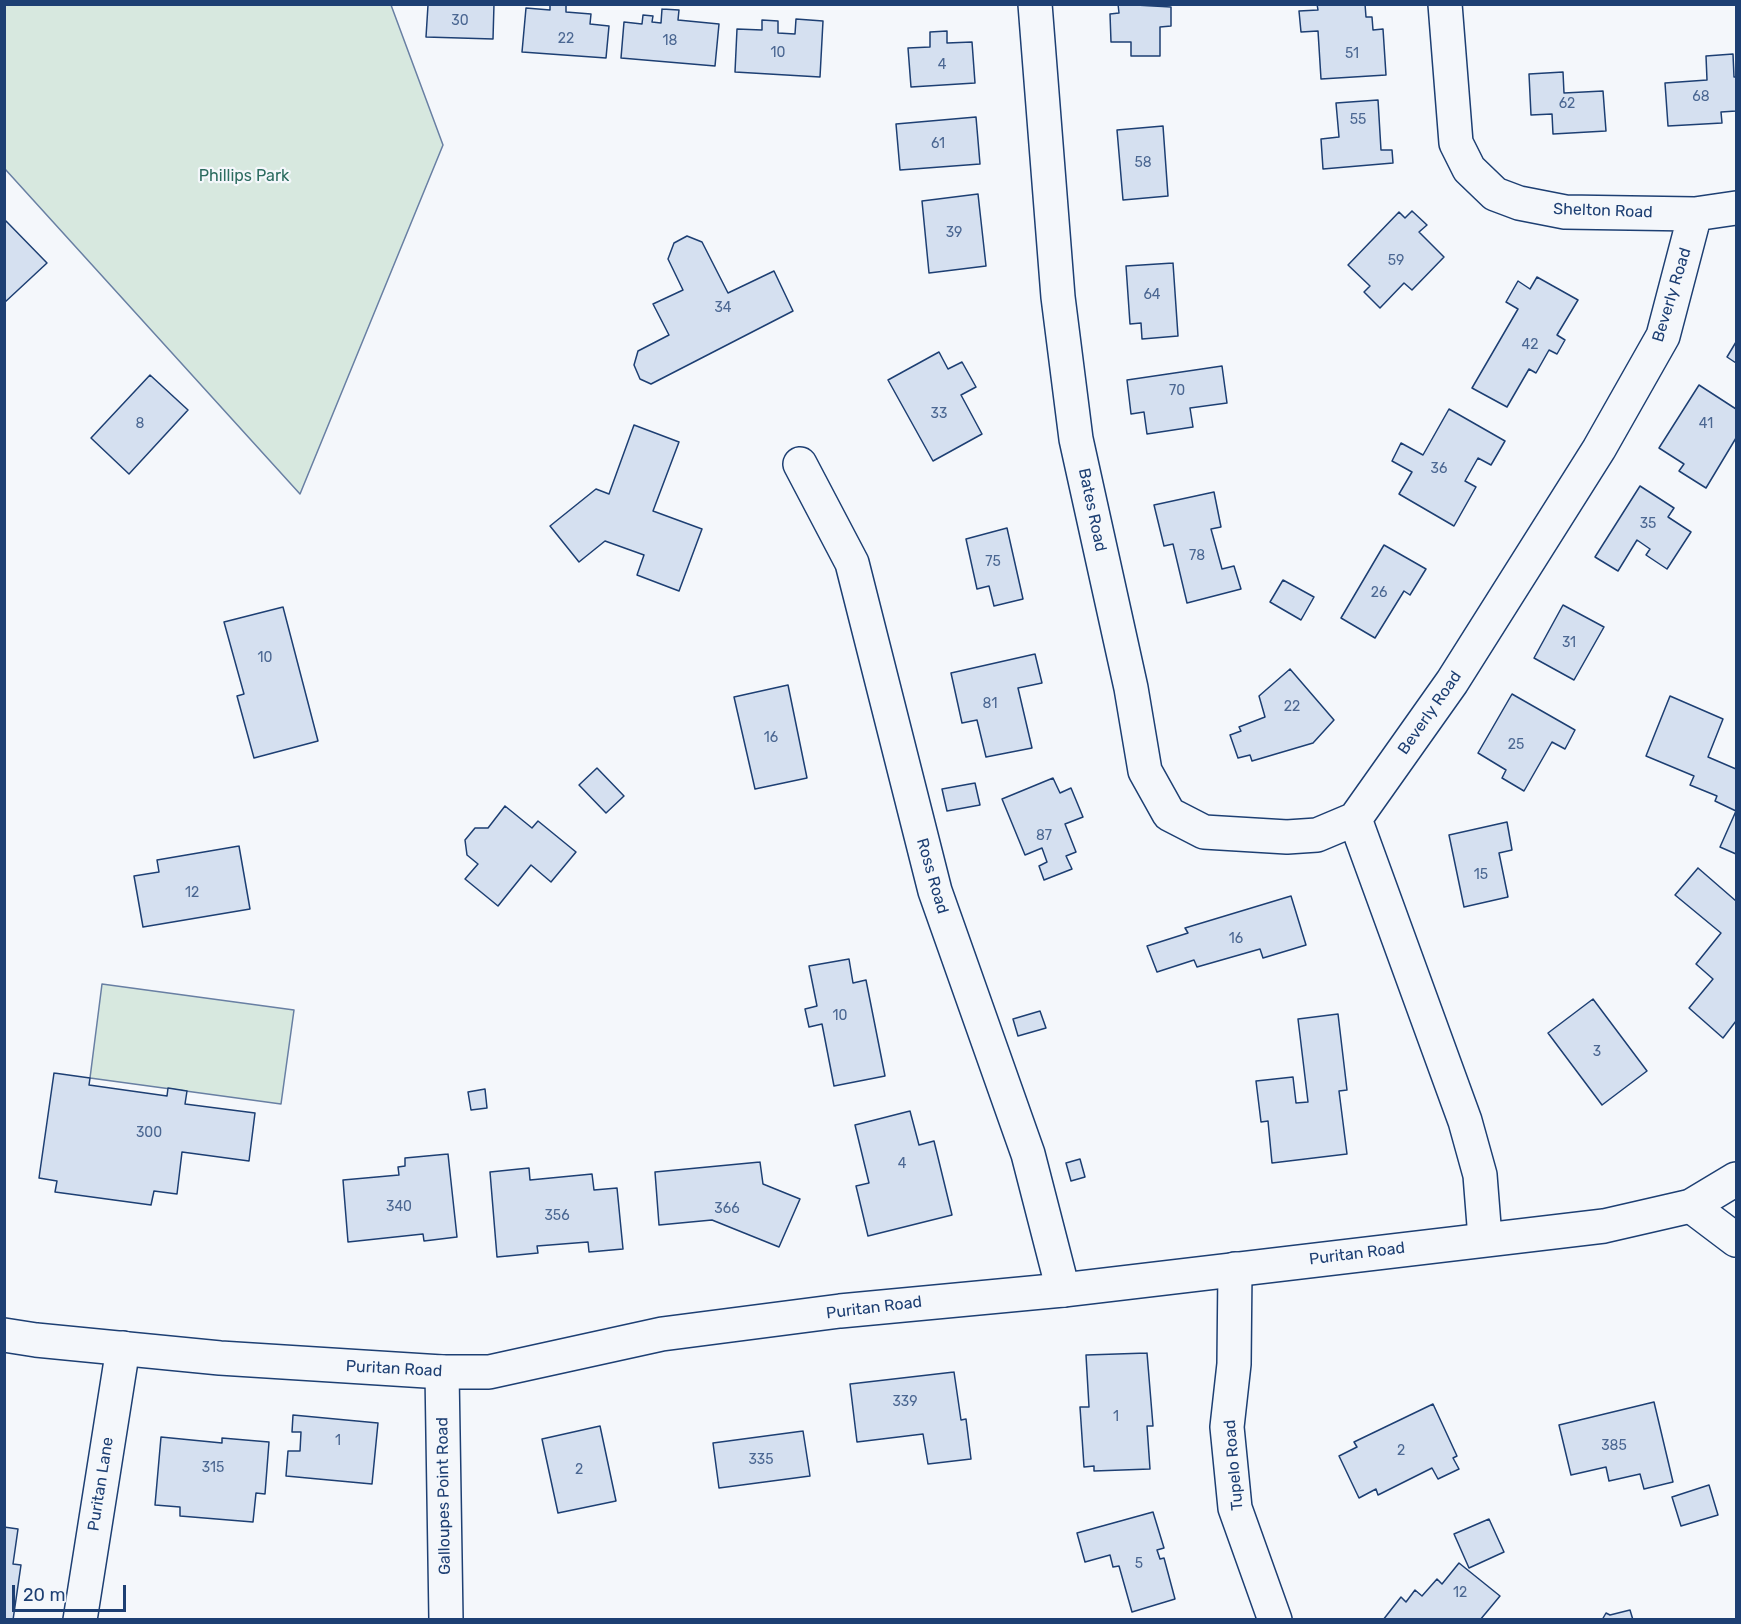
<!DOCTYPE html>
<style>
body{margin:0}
#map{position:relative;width:1741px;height:1624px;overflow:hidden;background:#f4f7fb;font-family:Rubik,sans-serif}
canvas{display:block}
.frame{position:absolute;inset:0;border:6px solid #1d3f73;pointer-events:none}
.scale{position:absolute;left:12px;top:1585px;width:114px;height:27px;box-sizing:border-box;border:3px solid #1d3f73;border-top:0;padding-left:8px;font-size:18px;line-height:21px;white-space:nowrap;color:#1d3f73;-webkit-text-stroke:4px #f4f7fb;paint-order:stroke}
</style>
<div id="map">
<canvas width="1741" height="1624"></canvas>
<div class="frame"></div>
<div class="scale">20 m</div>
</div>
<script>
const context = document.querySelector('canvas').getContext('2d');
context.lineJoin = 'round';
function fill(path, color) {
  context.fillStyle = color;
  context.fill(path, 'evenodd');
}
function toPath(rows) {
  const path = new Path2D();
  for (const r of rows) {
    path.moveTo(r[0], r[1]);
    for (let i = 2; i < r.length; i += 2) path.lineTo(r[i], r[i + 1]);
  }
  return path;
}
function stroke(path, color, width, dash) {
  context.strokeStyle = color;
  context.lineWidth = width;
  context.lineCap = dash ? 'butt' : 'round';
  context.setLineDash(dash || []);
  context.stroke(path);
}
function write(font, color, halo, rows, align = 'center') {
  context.font = font + ' Rubik,sans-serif';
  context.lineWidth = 4.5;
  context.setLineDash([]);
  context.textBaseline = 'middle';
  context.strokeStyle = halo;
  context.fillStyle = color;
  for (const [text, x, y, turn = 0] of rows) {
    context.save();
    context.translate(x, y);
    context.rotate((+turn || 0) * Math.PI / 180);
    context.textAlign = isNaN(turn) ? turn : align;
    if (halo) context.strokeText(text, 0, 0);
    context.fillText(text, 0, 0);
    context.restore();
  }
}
const green = toPath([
 [5,4,391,5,443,145,300,494,5,169,5,4],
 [102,984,294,1010,281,1104,90,1078,102,984]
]);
fill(green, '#d7e8df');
stroke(green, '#687fa3', 1.5);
const building = toPath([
 [445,4,494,4,493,39,426,37,428,5,445,4],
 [550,4,566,4,566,12,591,14,590,24,609,26,606,58,522,52,526,8,550,10,550,4],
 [1118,4,1171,7,1171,26,1160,27,1160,56,1131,56,1131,42,1111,42,1110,14,1119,13,1118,4],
 [1317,4,1365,4,1366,17,1372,17,1373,30,1383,29,1386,75,1321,79,1318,31,1301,32,1299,11,1318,10,1317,4],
 [662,9,679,10,678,20,719,24,715,66,621,58,624,22,642,24,643,15,653,16,652,22,661,23,662,9],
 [796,19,823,21,820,77,735,72,737,29,762,30,762,20,778,21,778,33,795,34,796,19],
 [947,31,947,43,972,42,975,83,911,87,908,48,930,47,930,32,947,31],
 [1733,54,1734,77,1736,77,1736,111,1721,112,1722,123,1668,126,1665,83,1707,80,1706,56,1733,54],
 [1563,72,1564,93,1603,91,1606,131,1553,134,1552,114,1531,115,1529,74,1563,72],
 [1378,100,1381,150,1392,150,1393,163,1323,169,1321,139,1339,137,1336,103,1378,100],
 [976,117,980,164,900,170,896,124,976,117],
 [1163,126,1168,196,1123,200,1117,130,1163,126],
 [978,194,986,266,929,273,922,201,978,194],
 [1412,211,1427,225,1419,232,1444,257,1412,290,1404,283,1380,308,1364,292,1370,286,1348,265,1399,212,1405,218,1412,211],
 [6,221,47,263,4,303,4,223,6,221],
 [687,236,702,242,728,293,774,271,793,311,651,384,640,379,634,365,638,351,669,335,653,304,683,290,668,259,674,243,687,236],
 [1173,263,1178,336,1142,339,1141,323,1130,324,1126,266,1173,263],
 [1537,277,1578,300,1557,335,1565,340,1557,354,1549,350,1536,373,1529,369,1507,407,1472,388,1518,309,1506,302,1518,281,1530,289,1537,277],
 [1736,342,1736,363,1727,357,1736,342],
 [939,352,948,369,962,362,976,387,961,395,982,434,933,461,888,380,939,352],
 [1222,366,1227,403,1190,408,1193,427,1147,434,1144,412,1131,414,1127,380,1222,366],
 [150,375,188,410,129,474,91,438,150,375],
 [1699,385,1736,409,1736,438,1706,488,1679,471,1684,464,1659,448,1699,385],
 [1449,409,1505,441,1491,465,1478,458,1465,481,1476,487,1454,526,1399,494,1412,472,1392,461,1401,443,1423,455,1449,409],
 [634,425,679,442,653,511,702,529,679,591,637,575,644,555,605,541,579,562,550,526,596,489,609,494,634,425],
 [1640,486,1674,508,1668,517,1691,532,1667,569,1646,555,1650,549,1637,540,1618,571,1595,557,1640,486],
 [1214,492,1221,527,1211,529,1222,569,1234,566,1241,589,1187,603,1173,544,1164,546,1154,505,1214,492],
 [1007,528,1023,599,994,606,989,586,977,589,966,539,1007,528],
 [1384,545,1426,569,1410,595,1404,591,1375,638,1341,618,1384,545],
 [1283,580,1314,597,1301,620,1270,602,1283,580],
 [1563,605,1604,627,1574,680,1534,658,1563,605],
 [283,607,318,741,254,758,237,696,244,694,224,622,283,607],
 [1035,654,1042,683,1018,688,1032,748,986,757,977,720,962,723,951,673,1035,654],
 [1290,669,1334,720,1313,743,1252,761,1250,755,1238,758,1230,735,1241,731,1239,727,1265,717,1259,696,1290,669],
 [788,685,807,778,755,789,734,697,788,685],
 [1512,694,1575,730,1565,749,1552,742,1524,791,1502,778,1506,770,1478,753,1512,694],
 [1670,696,1723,719,1708,757,1736,769,1736,854,1720,847,1736,811,1715,801,1717,796,1690,785,1694,776,1646,756,1670,696],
 [597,768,624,796,606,813,579,785,597,768],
 [1053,778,1060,793,1071,788,1083,817,1065,824,1076,852,1066,856,1072,869,1044,880,1039,866,1047,862,1042,848,1025,855,1002,799,1053,778],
 [975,783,980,805,947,811,942,789,975,783],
 [505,806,532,828,538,821,576,852,551,882,531,865,498,906,465,879,478,864,467,855,465,840,475,828,488,828,505,806],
 [1507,822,1512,850,1499,853,1508,897,1464,907,1449,835,1507,822],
 [239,846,250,909,143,927,134,876,159,872,157,860,239,846],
 [1698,868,1736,901,1736,1021,1723,1038,1689,1008,1713,979,1696,964,1721,933,1675,895,1698,868],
 [1291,896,1306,945,1263,958,1260,949,1197,967,1194,960,1157,972,1147,946,1188,933,1185,928,1291,896],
 [849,959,853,983,866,980,885,1076,834,1086,822,1024,809,1027,805,1009,817,1006,809,966,849,959],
 [1593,999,1647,1071,1602,1105,1548,1033,1593,999],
 [1040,1011,1046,1028,1018,1036,1013,1019,1040,1011],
 [1338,1014,1347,1090,1339,1091,1347,1154,1272,1163,1268,1121,1261,1122,1256,1081,1293,1077,1296,1103,1308,1102,1298,1019,1338,1014],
 [54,1073,90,1078,89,1085,167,1096,168,1088,187,1091,185,1104,255,1113,249,1161,182,1152,177,1194,154,1191,151,1205,55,1192,57,1181,39,1178,54,1073],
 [485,1089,487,1108,471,1110,468,1092,485,1089],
 [910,1111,919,1145,934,1141,952,1215,868,1236,856,1186,869,1183,855,1125,910,1111],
 [448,1154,457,1237,424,1241,423,1234,348,1242,343,1180,399,1175,398,1167,405,1166,405,1158,448,1154],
 [1080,1159,1085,1177,1071,1181,1066,1163,1080,1159],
 [760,1162,763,1184,800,1199,779,1247,712,1220,659,1225,655,1172,760,1162],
 [529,1168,530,1180,592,1174,594,1190,617,1188,623,1249,589,1252,588,1242,537,1246,538,1253,497,1257,490,1172,529,1168],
 [1147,1353,1153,1426,1147,1426,1150,1469,1094,1471,1094,1466,1084,1467,1080,1407,1089,1407,1086,1355,1147,1353],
 [954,1372,961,1420,966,1419,971,1459,928,1464,923,1434,857,1442,850,1384,954,1372],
 [1654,1402,1673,1482,1644,1489,1640,1474,1609,1481,1606,1467,1571,1475,1559,1425,1654,1402],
 [1433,1404,1457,1456,1453,1458,1459,1469,1438,1479,1432,1468,1378,1495,1376,1489,1359,1498,1339,1456,1357,1447,1354,1442,1433,1404],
 [293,1415,378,1423,372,1484,286,1476,288,1451,300,1451,301,1432,292,1432,293,1415],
 [600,1426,616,1501,558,1513,542,1439,600,1426],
 [803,1431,810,1476,719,1488,713,1443,803,1431],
 [161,1437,222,1443,222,1438,269,1442,265,1494,256,1493,253,1522,180,1516,180,1507,155,1505,161,1437],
 [1709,1485,1718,1515,1681,1526,1672,1497,1709,1485],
 [1153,1512,1164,1548,1157,1550,1160,1559,1164,1558,1175,1599,1132,1612,1119,1566,1113,1567,1110,1555,1085,1562,1077,1533,1153,1512],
 [1489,1519,1504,1552,1469,1568,1454,1534,1489,1519],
 [4,1527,18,1529,13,1564,21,1565,13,1620,4,1620,4,1527],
 [1459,1563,1500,1596,1480,1620,1383,1620,1401,1597,1406,1602,1415,1590,1422,1596,1437,1579,1442,1584,1459,1563],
 [1630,1610,1633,1620,1602,1620,1606,1613,1610,1615,1630,1610]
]);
fill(building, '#d5e0f0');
stroke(building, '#1d3f73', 1.5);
const minor = toPath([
 [1035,4,1058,297,1076,439,1131,688,1145,771,1169,814,1204,832,1287,837,1317,835,1355,819],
 [1445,4,1456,143,1469,169,1495,194,1519,203,1565,212,1695,214,1736,208],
 [800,464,852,563,935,891,1028,1154,1063,1290],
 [1691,1206,1736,1240],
 [1485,1238,1480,1175,1465,1121,1355,819,1452,682,1599,449,1663,336,1695,214],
 [1235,1269,1234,1364,1227,1427,1235,1508,1275,1620],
 [442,1372,446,1620],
 [80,1620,123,1348]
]);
const tertiary = toPath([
 [4,1335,36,1340,220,1358,442,1372,489,1372,662,1334,840,1311,1063,1290,1604,1226,1691,1206,1736,1179]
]);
stroke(minor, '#1d3f73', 36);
stroke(tertiary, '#1d3f73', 36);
stroke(minor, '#f4f7fb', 33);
stroke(tertiary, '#f4f7fb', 33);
write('14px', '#4b6792', null, [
 ["30",460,21],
 ["22",566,39],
 ["18",670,41],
 ["10",778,53],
 ["51",1352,54],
 ["4",942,65],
 ["68",1701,97],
 ["62",1567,104],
 ["55",1358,120],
 ["61",938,144],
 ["58",1143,163],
 ["39",954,233],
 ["59",1396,261],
 ["64",1152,295],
 ["34",723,308],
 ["42",1530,345],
 ["70",1177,391],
 ["33",939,414],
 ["8",140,424],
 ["41",1706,424],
 ["36",1439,469],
 ["35",1648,524],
 ["78",1197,556],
 ["75",993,562],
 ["26",1379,593],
 ["31",1569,643],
 ["10",265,658],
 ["81",990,704],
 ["22",1292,707],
 ["16",771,738],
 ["25",1516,745],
 ["87",1044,836],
 ["15",1481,875],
 ["12",192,893],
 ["16",1236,939],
 ["10",840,1016],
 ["3",1597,1052],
 ["300",149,1133],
 ["4",902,1164],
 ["340",399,1207],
 ["366",727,1209],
 ["356",557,1216],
 ["339",905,1402],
 ["1",1116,1417],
 ["1",338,1441],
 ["385",1614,1446],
 ["2",1401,1451],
 ["335",761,1460],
 ["315",213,1468],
 ["2",579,1470],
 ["5",1139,1564],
 ["12",1460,1593]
]);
write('16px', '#2c6c60', '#f4f7fb', [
 ["Phillips Park",244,176]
]);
write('16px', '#1d3f73', '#f4f7fb', [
 ["Shelton Road",1603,211,2],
 ["Beverly Road",1672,295,-73],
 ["Bates Road",1092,510,78],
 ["Beverly Road",1430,713,-55],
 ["Ross Road",932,876,74],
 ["Puritan Road",1357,1254,-7],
 ["Puritan Road",874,1308,-7],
 ["Puritan Road",394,1369,3],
 ["Tupelo Road",1234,1465,-95],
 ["Puritan Lane",101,1484,-81],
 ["Galloupes Point Road",444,1496,-91]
]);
</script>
